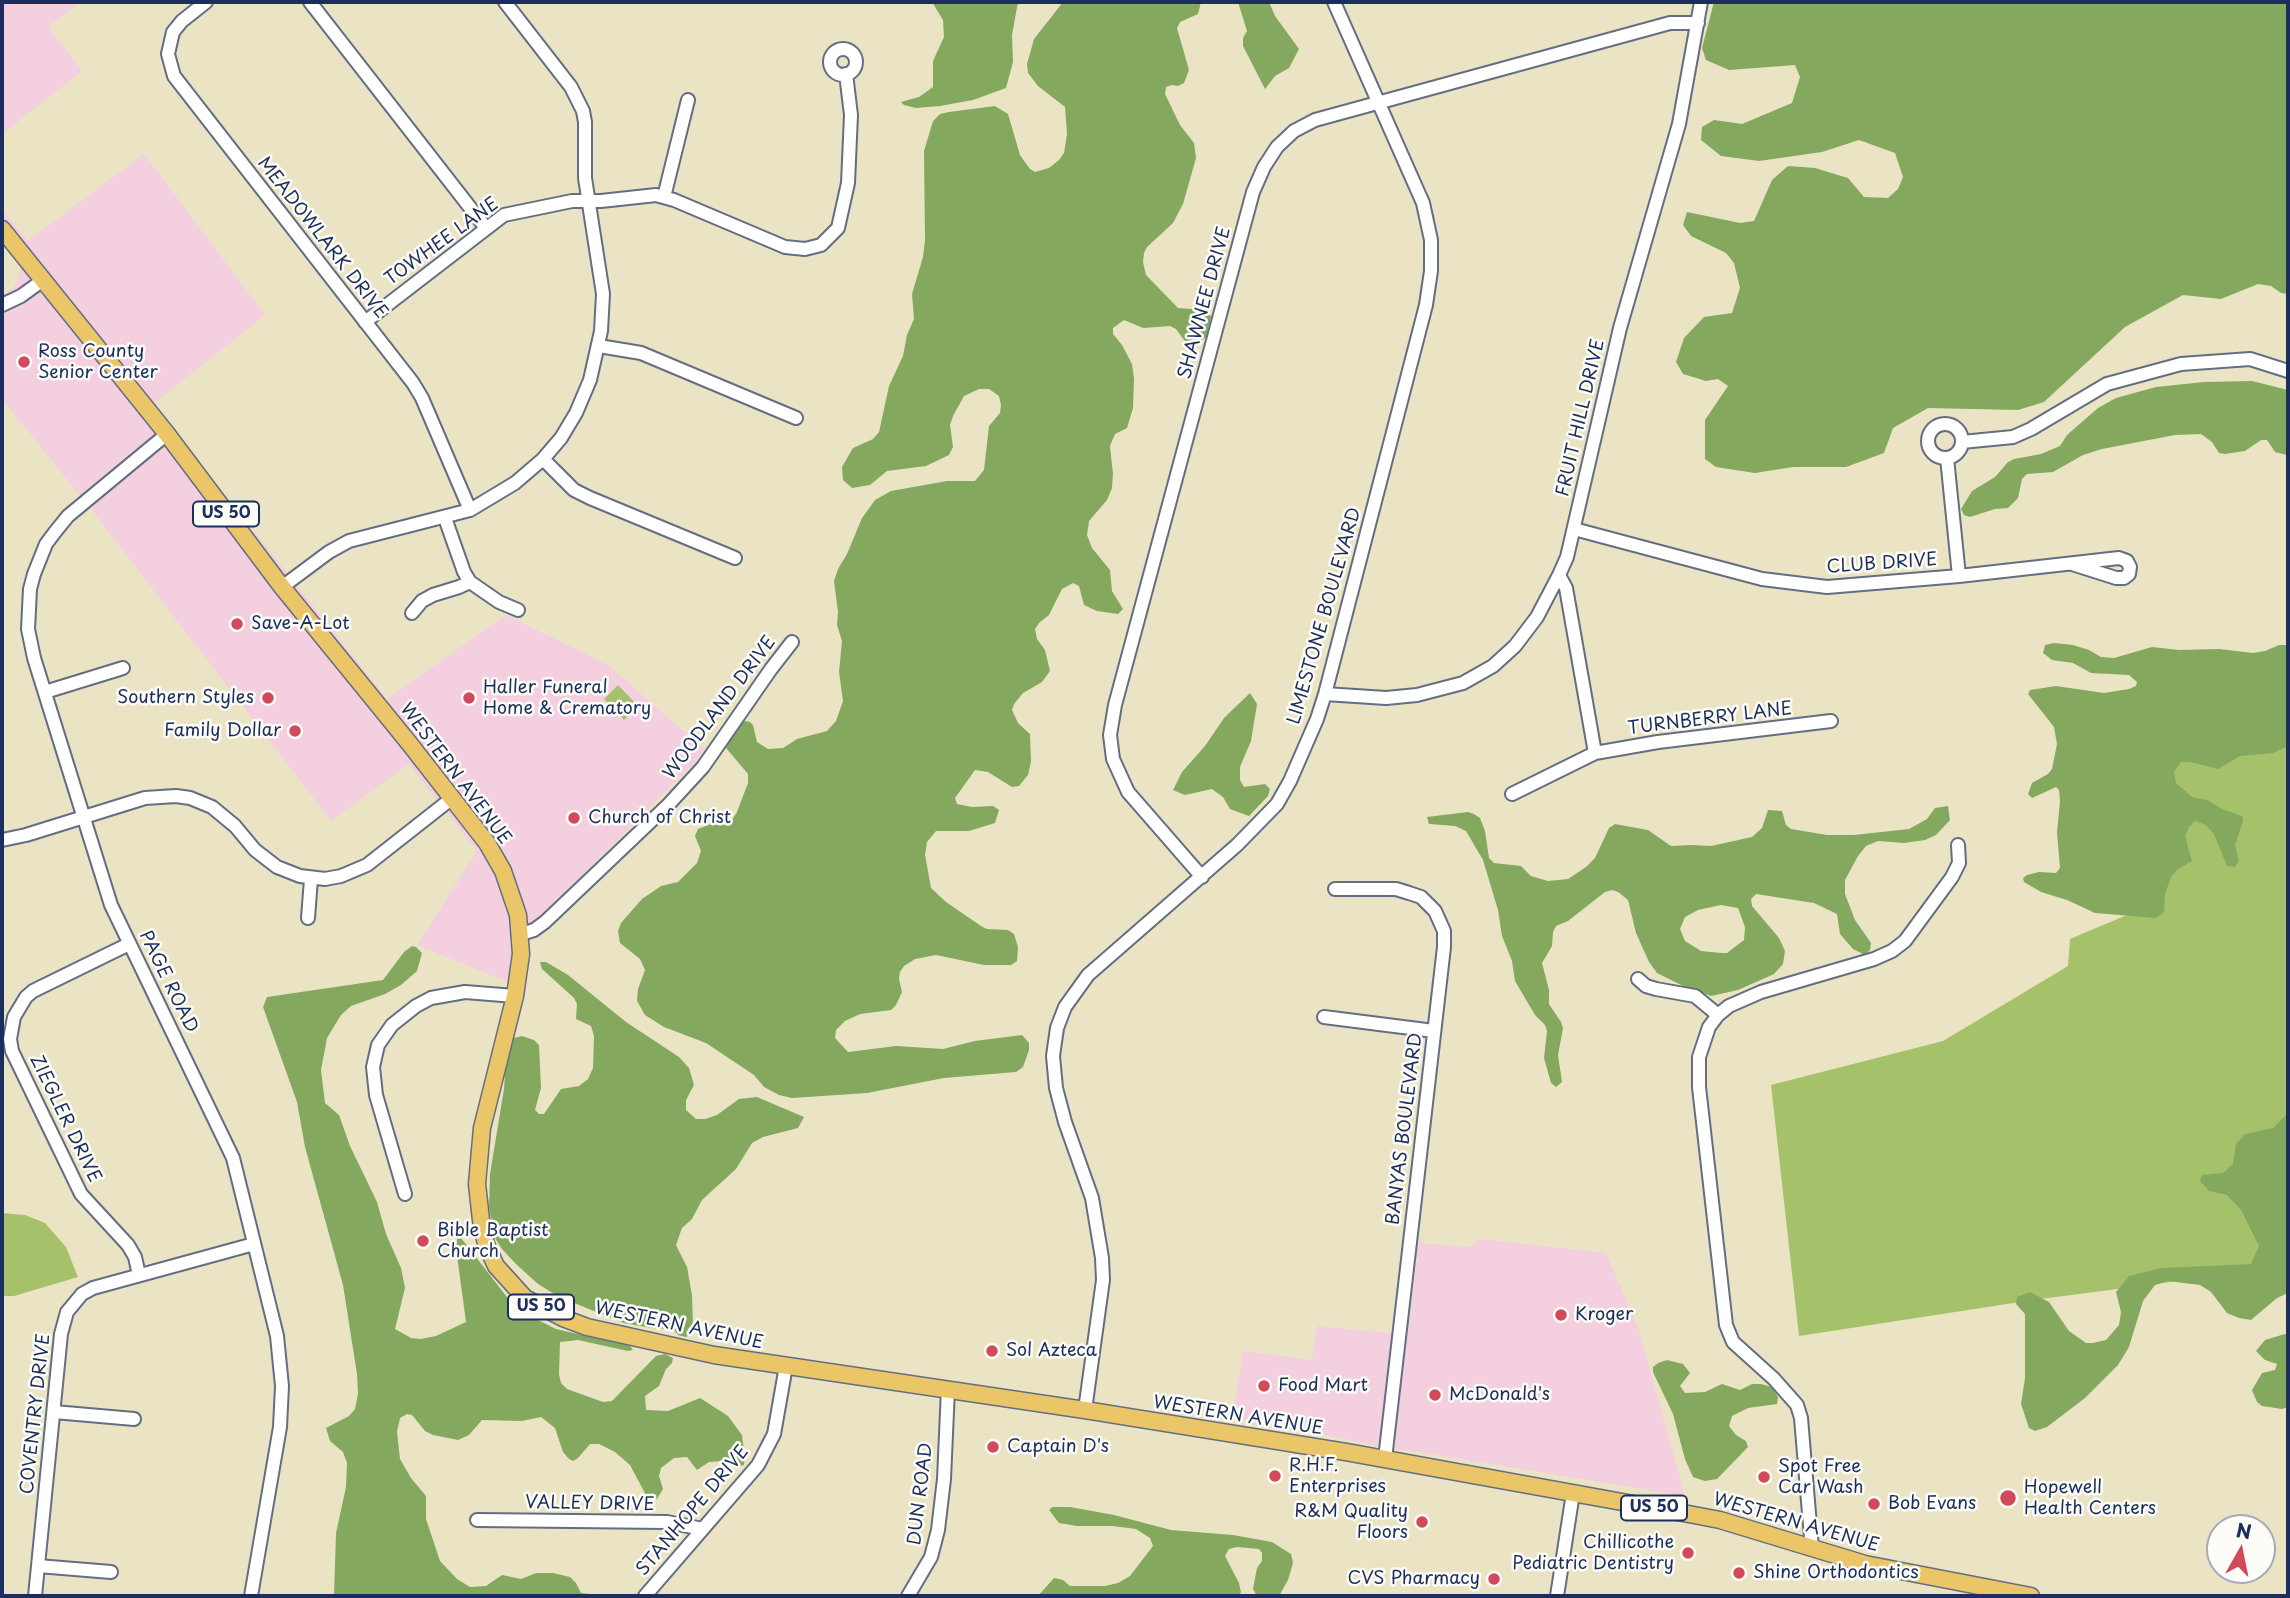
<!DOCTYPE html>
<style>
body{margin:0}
#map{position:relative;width:2290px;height:1598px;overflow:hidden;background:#eae4c5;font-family:"Playpen Sans",sans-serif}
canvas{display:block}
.frame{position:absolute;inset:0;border:4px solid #1b2f5e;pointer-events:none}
.north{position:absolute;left:2206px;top:1514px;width:70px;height:70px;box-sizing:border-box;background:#fdfcf7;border:2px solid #a3aaba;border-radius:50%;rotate:9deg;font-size:19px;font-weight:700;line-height:28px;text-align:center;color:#1b2f5e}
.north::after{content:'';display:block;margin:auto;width:24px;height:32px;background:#d1495b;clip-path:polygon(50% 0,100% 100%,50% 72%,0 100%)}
</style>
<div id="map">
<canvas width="2290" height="1598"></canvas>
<div class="frame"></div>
<div class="north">N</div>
</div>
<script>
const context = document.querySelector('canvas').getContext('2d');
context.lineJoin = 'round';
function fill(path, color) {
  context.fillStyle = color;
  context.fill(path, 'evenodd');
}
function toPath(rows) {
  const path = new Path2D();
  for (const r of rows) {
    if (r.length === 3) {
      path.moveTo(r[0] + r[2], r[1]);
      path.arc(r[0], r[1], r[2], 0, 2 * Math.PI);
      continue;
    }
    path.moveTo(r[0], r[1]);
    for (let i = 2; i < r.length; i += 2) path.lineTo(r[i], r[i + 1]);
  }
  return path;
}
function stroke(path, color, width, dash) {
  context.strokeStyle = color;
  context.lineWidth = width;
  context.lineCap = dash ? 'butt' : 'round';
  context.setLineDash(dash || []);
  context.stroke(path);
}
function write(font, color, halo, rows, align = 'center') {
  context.font = font + ' "Playpen Sans",sans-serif';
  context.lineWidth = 5;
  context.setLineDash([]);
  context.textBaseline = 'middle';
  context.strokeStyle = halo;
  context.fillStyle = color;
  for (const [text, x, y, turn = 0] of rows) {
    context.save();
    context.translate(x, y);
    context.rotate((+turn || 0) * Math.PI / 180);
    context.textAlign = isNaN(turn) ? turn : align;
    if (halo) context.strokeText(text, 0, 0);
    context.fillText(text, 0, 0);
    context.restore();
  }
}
fill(toPath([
 [2,2,80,2,48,27,82,71,2,134],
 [144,154,265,315,153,404,387,699,506,615,608,665,706,751,536,921,513,984,417,945,477,851,409,764,331,821,91,509,2,399,2,296,14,287,20,275,20,263,2,240,2,209,28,241],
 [1481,1239,1606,1253,1639,1330,1685,1496,1375,1445,1233,1417,1243,1351,1312,1360,1317,1326,1408,1335,1418,1243,1470,1247]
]), '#f3cfdf');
fill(toPath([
 [618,685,638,706,624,720,604,699],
 [2288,702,2288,1165,2271,1269,2033,1300,1799,1336,1771,1085,1943,1041,2068,966,2070,939,2158,902,2163,748],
 [2,1213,25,1215,45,1223,66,1247,78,1277,14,1296,2,1296]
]), '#a5c26a');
fill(toPath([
 [932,2,1018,2,1012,35,1013,62,1006,88,973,100,940,106,916,108,904,105,901,102,919,97,933,87,933,61,944,37,943,20],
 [1063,2,1201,2,1198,14,1180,22,1177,28,1189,70,1184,83,1178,86,1172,85,1166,87,1165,94,1180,125,1194,143,1196,158,1183,204,1173,223,1147,247,1144,253,1143,262,1146,275,1178,308,1191,309,1204,305,1211,317,1206,337,1196,345,1184,340,1176,329,1170,326,1143,328,1124,320,1113,328,1113,334,1122,345,1132,364,1134,379,1133,408,1127,428,1115,434,1110,446,1113,474,1112,488,1107,500,1089,521,1087,535,1092,548,1110,570,1112,591,1123,609,1118,614,1097,611,1084,605,1079,586,1073,583,1062,589,1049,615,1039,623,1035,629,1037,639,1045,650,1050,671,1042,682,1023,693,1014,704,1012,710,1018,723,1030,734,1031,762,1028,775,1019,786,1012,787,988,772,975,770,955,798,957,804,972,807,993,806,999,810,995,823,969,831,936,831,927,842,925,855,931,888,946,902,981,926,987,929,1008,930,1014,934,1018,947,1017,961,1011,965,984,965,936,955,915,959,904,966,900,972,899,979,902,992,896,1005,891,1010,860,1014,845,1021,836,1030,835,1038,848,1052,896,1046,943,1049,975,1041,1022,1035,1029,1043,1029,1050,1023,1067,1016,1072,944,1078,867,1093,792,1098,779,1095,764,1087,754,1075,706,1043,664,1027,645,1015,637,1001,638,989,645,970,640,959,620,943,618,931,621,923,642,899,661,886,678,882,697,863,701,851,695,836,698,829,711,824,724,825,732,820,737,812,748,783,748,774,726,748,738,725,745,721,750,722,753,725,757,742,768,749,783,748,797,739,827,731,836,721,843,701,839,672,842,641,837,625,838,612,834,581,838,569,847,554,862,518,875,500,891,491,947,481,975,481,984,470,989,426,1000,413,1001,405,999,396,989,389,979,389,964,396,953,416,950,425,953,447,949,455,926,466,887,471,870,485,852,488,843,480,842,467,853,448,873,439,879,432,889,386,903,356,907,335,914,319,912,294,923,257,925,240,924,151,933,121,940,114,949,112,995,106,1008,114,1020,155,1030,169,1035,172,1049,168,1059,160,1064,153,1067,134,1065,107,1038,86,1028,73,1027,64,1034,39],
 [1238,2,1269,2,1275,16,1299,49,1289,68,1275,76,1265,89,1243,46,1243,38,1247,31],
 [1714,2,2288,2,2288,294,2281,293,2271,286,2258,284,2221,299,2183,295,2125,327,2044,402,2018,410,1928,408,1893,428,1884,453,1846,467,1793,467,1755,473,1716,467,1705,459,1705,420,1728,386,1718,379,1706,381,1683,374,1676,362,1684,338,1704,317,1732,313,1740,288,1734,263,1726,253,1691,236,1683,225,1687,212,1740,223,1754,221,1772,180,1788,166,1815,168,1848,178,1864,197,1888,198,1898,189,1903,177,1895,153,1859,140,1822,152,1759,161,1721,156,1701,140,1702,127,1714,120,1742,124,1792,103,1800,77,1795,65,1729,70,1706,60,1702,48],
 [2252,381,2288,390,2287,455,2275,452,2267,440,2261,440,2245,451,2225,454,2219,453,2212,442,2201,434,2175,435,2102,449,2083,455,2053,472,2027,474,2022,479,2018,498,2008,508,1995,509,1970,517,1964,515,1961,509,1972,491,1995,477,2008,462,2014,459,2041,454,2060,446,2067,435,2098,408,2116,398,2156,387,2204,382],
 [2054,643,2073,645,2089,650,2101,657,2114,658,2152,647,2179,650,2219,649,2253,653,2265,651,2279,645,2288,645,2288,746,2273,753,2240,756,2218,769,2190,762,2181,762,2174,772,2176,783,2192,797,2207,800,2222,809,2242,816,2243,821,2235,845,2239,861,2235,867,2227,866,2214,834,2206,825,2195,821,2189,827,2185,836,2192,861,2178,869,2171,877,2165,894,2164,913,2155,918,2095,913,2067,900,2041,892,2024,882,2023,878,2027,875,2039,872,2056,873,2060,868,2057,833,2060,801,2059,790,2056,787,2032,798,2028,794,2032,783,2048,774,2052,769,2057,744,2054,727,2028,694,2030,690,2056,686,2104,693,2129,689,2136,686,2137,682,2129,675,2091,673,2073,663,2052,660,2043,653,2045,645],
 [1250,693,1257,704,1251,741,1240,767,1240,780,1244,787,1265,784,1270,789,1268,796,1249,816,1230,809,1223,797,1212,789,1185,795,1173,790,1182,772,1205,746,1224,718],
 [1948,806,1950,820,1936,835,1925,840,1904,843,1878,841,1866,846,1858,856,1845,880,1845,894,1855,920,1871,943,1870,950,1865,955,1853,949,1840,934,1837,914,1814,903,1756,894,1751,899,1752,906,1779,938,1785,951,1783,964,1774,974,1738,990,1711,996,1681,985,1657,973,1649,962,1636,933,1628,900,1618,892,1612,890,1605,892,1568,921,1556,926,1553,932,1552,946,1542,963,1549,990,1549,1004,1561,1022,1563,1028,1558,1055,1562,1082,1556,1087,1551,1083,1544,1058,1547,1031,1545,1025,1535,1015,1515,981,1512,961,1502,936,1498,910,1483,860,1466,831,1455,826,1429,824,1427,817,1468,812,1474,814,1480,818,1485,831,1489,858,1494,863,1521,866,1531,876,1548,881,1568,879,1586,867,1595,858,1609,828,1615,824,1648,830,1671,846,1691,845,1711,846,1752,837,1762,828,1768,810,1782,811,1786,825,1791,829,1827,835,1854,835,1909,829,1927,819,1935,808],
 [1721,905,1738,908,1745,927,1744,940,1727,953,1721,953,1701,951,1685,941,1680,929,1685,917,1698,910],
 [412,946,416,947,422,953,417,971,401,985,385,994,351,1006,341,1015,327,1038,321,1070,325,1103,339,1115,350,1146,377,1202,386,1234,401,1268,405,1288,395,1329,411,1338,421,1339,436,1336,466,1322,456,1248,457,1239,461,1238,507,1297,534,1318,556,1329,630,1346,633,1350,628,1351,578,1340,560,1342,559,1374,561,1383,567,1389,603,1402,612,1401,656,1356,665,1354,673,1358,672,1363,666,1369,659,1386,645,1396,646,1410,668,1411,700,1398,728,1416,742,1435,745,1457,744,1465,735,1467,722,1461,709,1462,697,1470,687,1457,674,1458,661,1468,659,1476,663,1489,657,1499,646,1495,630,1465,615,1452,599,1444,590,1444,578,1458,573,1461,569,1459,563,1452,555,1428,541,1417,522,1421,482,1420,469,1435,458,1440,433,1435,425,1431,412,1415,407,1414,400,1418,397,1432,400,1459,411,1478,426,1496,426,1519,440,1561,457,1579,470,1587,486,1586,502,1575,521,1579,536,1573,553,1573,570,1577,576,1583,581,1593,610,1596,334,1596,336,1533,346,1487,347,1463,343,1452,330,1441,326,1428,349,1416,355,1409,358,1394,357,1374,343,1285,305,1147,297,1102,263,1007,267,997,383,980,404,952],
 [540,962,546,962,568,975,626,1022,679,1057,689,1068,694,1085,686,1100,686,1110,696,1119,705,1119,717,1115,739,1099,757,1097,804,1117,798,1128,763,1137,752,1143,736,1169,702,1200,692,1219,682,1228,676,1245,687,1267,692,1295,693,1327,690,1335,686,1337,678,1335,673,1329,651,1328,624,1323,559,1297,538,1284,516,1264,502,1249,495,1238,489,1208,490,1174,504,1089,507,1044,510,1039,522,1036,534,1040,539,1045,541,1088,535,1110,539,1114,544,1114,561,1089,579,1086,588,1079,593,1068,594,1036,591,1026,576,1019,577,1004,574,998,542,969],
 [2288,1113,2288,1293,2277,1298,2251,1320,2239,1318,2227,1313,2211,1292,2200,1285,2168,1281,2155,1285,2143,1301,2129,1347,2118,1365,2085,1398,2047,1427,2035,1431,2029,1428,2021,1404,2025,1378,2025,1314,2016,1304,2017,1297,2030,1292,2049,1302,2069,1331,2086,1343,2093,1343,2106,1340,2119,1325,2121,1312,2116,1292,2129,1276,2162,1268,2251,1264,2259,1246,2241,1210,2227,1195,2209,1191,2200,1181,2202,1175,2223,1173,2233,1164,2236,1144,2245,1134,2273,1128],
 [2285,1334,2288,1335,2288,1407,2282,1409,2262,1406,2257,1402,2252,1390,2262,1373,2275,1370,2277,1364,2265,1360,2256,1351,2265,1340],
 [1667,1360,1683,1364,1690,1373,1680,1386,1685,1393,1705,1392,1722,1384,1740,1390,1752,1384,1761,1384,1772,1387,1778,1397,1777,1404,1748,1408,1732,1416,1729,1426,1736,1435,1746,1441,1748,1447,1717,1479,1705,1481,1693,1477,1685,1459,1673,1414,1653,1372,1653,1367,1658,1363],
 [1052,1507,1070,1507,1114,1515,1171,1530,1233,1535,1272,1542,1291,1554,1293,1563,1288,1580,1279,1596,1257,1596,1253,1589,1257,1568,1262,1561,1262,1553,1259,1549,1237,1547,1229,1549,1225,1556,1239,1583,1241,1592,1239,1596,1038,1596,1054,1578,1063,1580,1070,1586,1105,1586,1118,1583,1130,1576,1153,1546,1150,1538,1136,1529,1113,1526,1077,1526,1059,1523,1049,1510]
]), '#84a85e');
const minor = toPath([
 [206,2,182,21,173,32,168,54,174,76,413,383,422,398,470,510],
 [310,2,486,228],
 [843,62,13],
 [664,197,688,100],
 [2,305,21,296,43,280],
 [365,322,504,215,572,201,601,201,656,195,674,200,785,247,805,249,821,245,838,228,848,183,851,115,846,74],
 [599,346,641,353,796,418],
 [1945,441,17],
 [167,434,68,516,55,532,46,544,34,574,30,589,28,629,34,658,111,905,233,1158,277,1336,282,1386,280,1427,251,1596],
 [1962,442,2013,437,2031,429,2107,384,2181,364,2250,359,2288,371],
 [1947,458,1959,576],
 [543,459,574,490,590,498,735,558],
 [445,518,464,572,470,582,499,602,518,610],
 [1574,529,1762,579,1827,587,1959,576,2119,558,2127,561,2130,567,2129,574,2124,578,2116,578,2072,564],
 [282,587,329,552,349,541,470,510,515,483,543,459,561,438,576,413,590,380,601,331,603,294,585,178,585,122,583,111,571,87,505,2],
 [412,613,422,601,433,595,459,587,470,582],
 [45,692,123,668],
 [1325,694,1386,698,1417,695,1463,683,1493,666,1515,646,1537,617,1559,575],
 [1595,753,1658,742,1831,721],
 [1512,794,1595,753,1566,588,1559,575,1567,557,1620,328,1679,124,1701,2],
 [2,840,26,835,145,798,176,796,190,798,212,807,235,826,255,850,277,867,300,876,325,879,341,876,367,865,451,799],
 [1202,877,1128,792,1113,759,1110,735,1115,705,1253,192,1264,167,1277,147,1294,131,1315,120,1670,23,1698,23],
 [1335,889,1396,889,1409,893,1421,897,1435,911,1444,931,1444,947,1385,1459],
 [308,918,311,879],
 [521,934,534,930,545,922,669,804,703,767,771,669,792,642],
 [129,944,33,991,26,997,14,1017,10,1039,12,1051,81,1194,128,1245,135,1257,139,1275],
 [1638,979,1646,986,1656,989,1695,996,1718,1015],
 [1324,1017,1434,1031],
 [405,1194,376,1095,373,1067,378,1045,392,1025,416,1006,431,998,465,992,515,996],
 [1085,1410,1103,1280,1102,1258,1092,1198,1065,1122,1056,1088,1053,1056,1057,1028,1065,1007,1088,975,1237,845,1277,804,1290,781,1317,719,1325,694,1426,305,1431,271,1431,240,1423,203,1334,2],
 [54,1412,134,1419],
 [477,1520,667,1522,703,1529],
 [1812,1549,1801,1418,1797,1405,1774,1379,1733,1342,1726,1325,1699,1087,1699,1057,1709,1027,1718,1015,1729,1006,1761,992,1874,959,1892,951,1905,941,1952,877,1959,863,1958,845],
 [38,1566,111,1572],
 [35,1596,61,1334,67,1312,82,1294,93,1288,254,1244],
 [645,1596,758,1465,774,1434,786,1366],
 [908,1596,931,1557,938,1530,944,1479,948,1389],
 [1557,1596,1573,1493]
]);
const major = toPath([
 [2,229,167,434,282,587,409,743,487,843,503,871,518,915,521,954,515,996,482,1128,477,1184,481,1220,486,1244,496,1266,525,1298,563,1318,587,1327,714,1355,1085,1410,1346,1452,1694,1515,1720,1520,1865,1564,2031,1596]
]);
stroke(minor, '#636e82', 16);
stroke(major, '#636e82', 19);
stroke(minor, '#fff', 12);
stroke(major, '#ebc669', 16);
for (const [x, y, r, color] of [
 [24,362,7,"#d1495b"],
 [237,624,7,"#d1495b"],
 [268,698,7,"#d1495b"],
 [469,698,7,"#d1495b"],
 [295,731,7,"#d1495b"],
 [574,818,7,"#d1495b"],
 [423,1241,7,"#d1495b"],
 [1561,1315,7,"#d1495b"],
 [992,1351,7,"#d1495b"],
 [1264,1386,7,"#d1495b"],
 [1435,1395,7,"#d1495b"],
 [993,1447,7,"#d1495b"],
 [1275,1476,7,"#d1495b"],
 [1764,1477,7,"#d1495b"],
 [2008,1498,9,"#d1495b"],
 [1874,1504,7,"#d1495b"],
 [1422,1522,7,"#d1495b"],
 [1688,1553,7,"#d1495b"],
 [1739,1573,7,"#d1495b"],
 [1494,1579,7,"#d1495b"]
]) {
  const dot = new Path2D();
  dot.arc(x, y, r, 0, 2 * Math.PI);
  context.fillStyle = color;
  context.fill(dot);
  stroke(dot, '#fdfcf7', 2.5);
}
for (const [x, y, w] of [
 [226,514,66],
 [541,1307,66],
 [1654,1508,66]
]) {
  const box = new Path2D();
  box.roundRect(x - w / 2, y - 12.5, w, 25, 5);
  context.fillStyle = '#fdfcf7';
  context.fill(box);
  stroke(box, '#1b2f5e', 2);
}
write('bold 16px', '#1b2f5e', null, [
 ["US 50",226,514],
 ["US 50",541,1307],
 ["US 50",1654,1508]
]);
write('18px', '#1b2f5e', '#fdfcf7', [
 ["MEADOWLARK DRIVE",322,238,52],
 ["TOWHEE LANE",442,242,-36],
 ["SHAWNEE DRIVE",1205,303,-75],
 ["FRUIT HILL DRIVE",1581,418,-77],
 ["CLUB DRIVE",1882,564,-4],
 ["LIMESTONE BOULEVARD",1325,616,-74],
 ["WOODLAND DRIVE",720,708,-53],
 ["TURNBERRY LANE",1710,719,-7],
 ["WESTERN AVENUE",455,774,53],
 ["PAGE ROAD",168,982,64],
 ["ZIEGLER DRIVE",65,1119,64],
 ["BANYAS BOULEVARD",1405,1129,-83],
 ["WESTERN AVENUE",679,1326,12],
 ["COVENTRY DRIVE",36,1414,-84],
 ["WESTERN AVENUE",1238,1416,9],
 ["DUN ROAD",921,1494,-83],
 ["VALLEY DRIVE",590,1504,1],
 ["STANHOPE DRIVE",693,1511,-50],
 ["WESTERN AVENUE",1796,1523,16]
]);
write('18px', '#1b2f5e', '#fdfcf7', [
 ["Ross County",38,352],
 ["Senior Center",38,373],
 ["Save-A-Lot",251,624],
 ["Haller Funeral",483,688],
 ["Home & Crematory",483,709],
 ["Southern Styles",254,698,"right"],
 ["Family Dollar",281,731,"right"],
 ["Church of Christ",588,818],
 ["Bible Baptist",437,1231],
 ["Church",437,1252],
 ["Kroger",1575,1315],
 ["Sol Azteca",1006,1351],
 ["Food Mart",1278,1386],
 ["McDonald's",1449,1395],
 ["Captain D's",1007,1447],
 ["R.H.F.",1289,1466],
 ["Enterprises",1289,1487],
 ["Spot Free",1778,1467],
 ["Car Wash",1778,1488],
 ["Hopewell",2024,1488],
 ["Health Centers",2024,1509],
 ["Bob Evans",1888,1504],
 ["R&M Quality",1408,1512,"right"],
 ["Floors",1408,1533,"right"],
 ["Chillicothe",1674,1543,"right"],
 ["Pediatric Dentistry",1674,1564,"right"],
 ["Shine Orthodontics",1753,1573],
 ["CVS Pharmacy",1480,1579,"right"]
], 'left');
</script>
